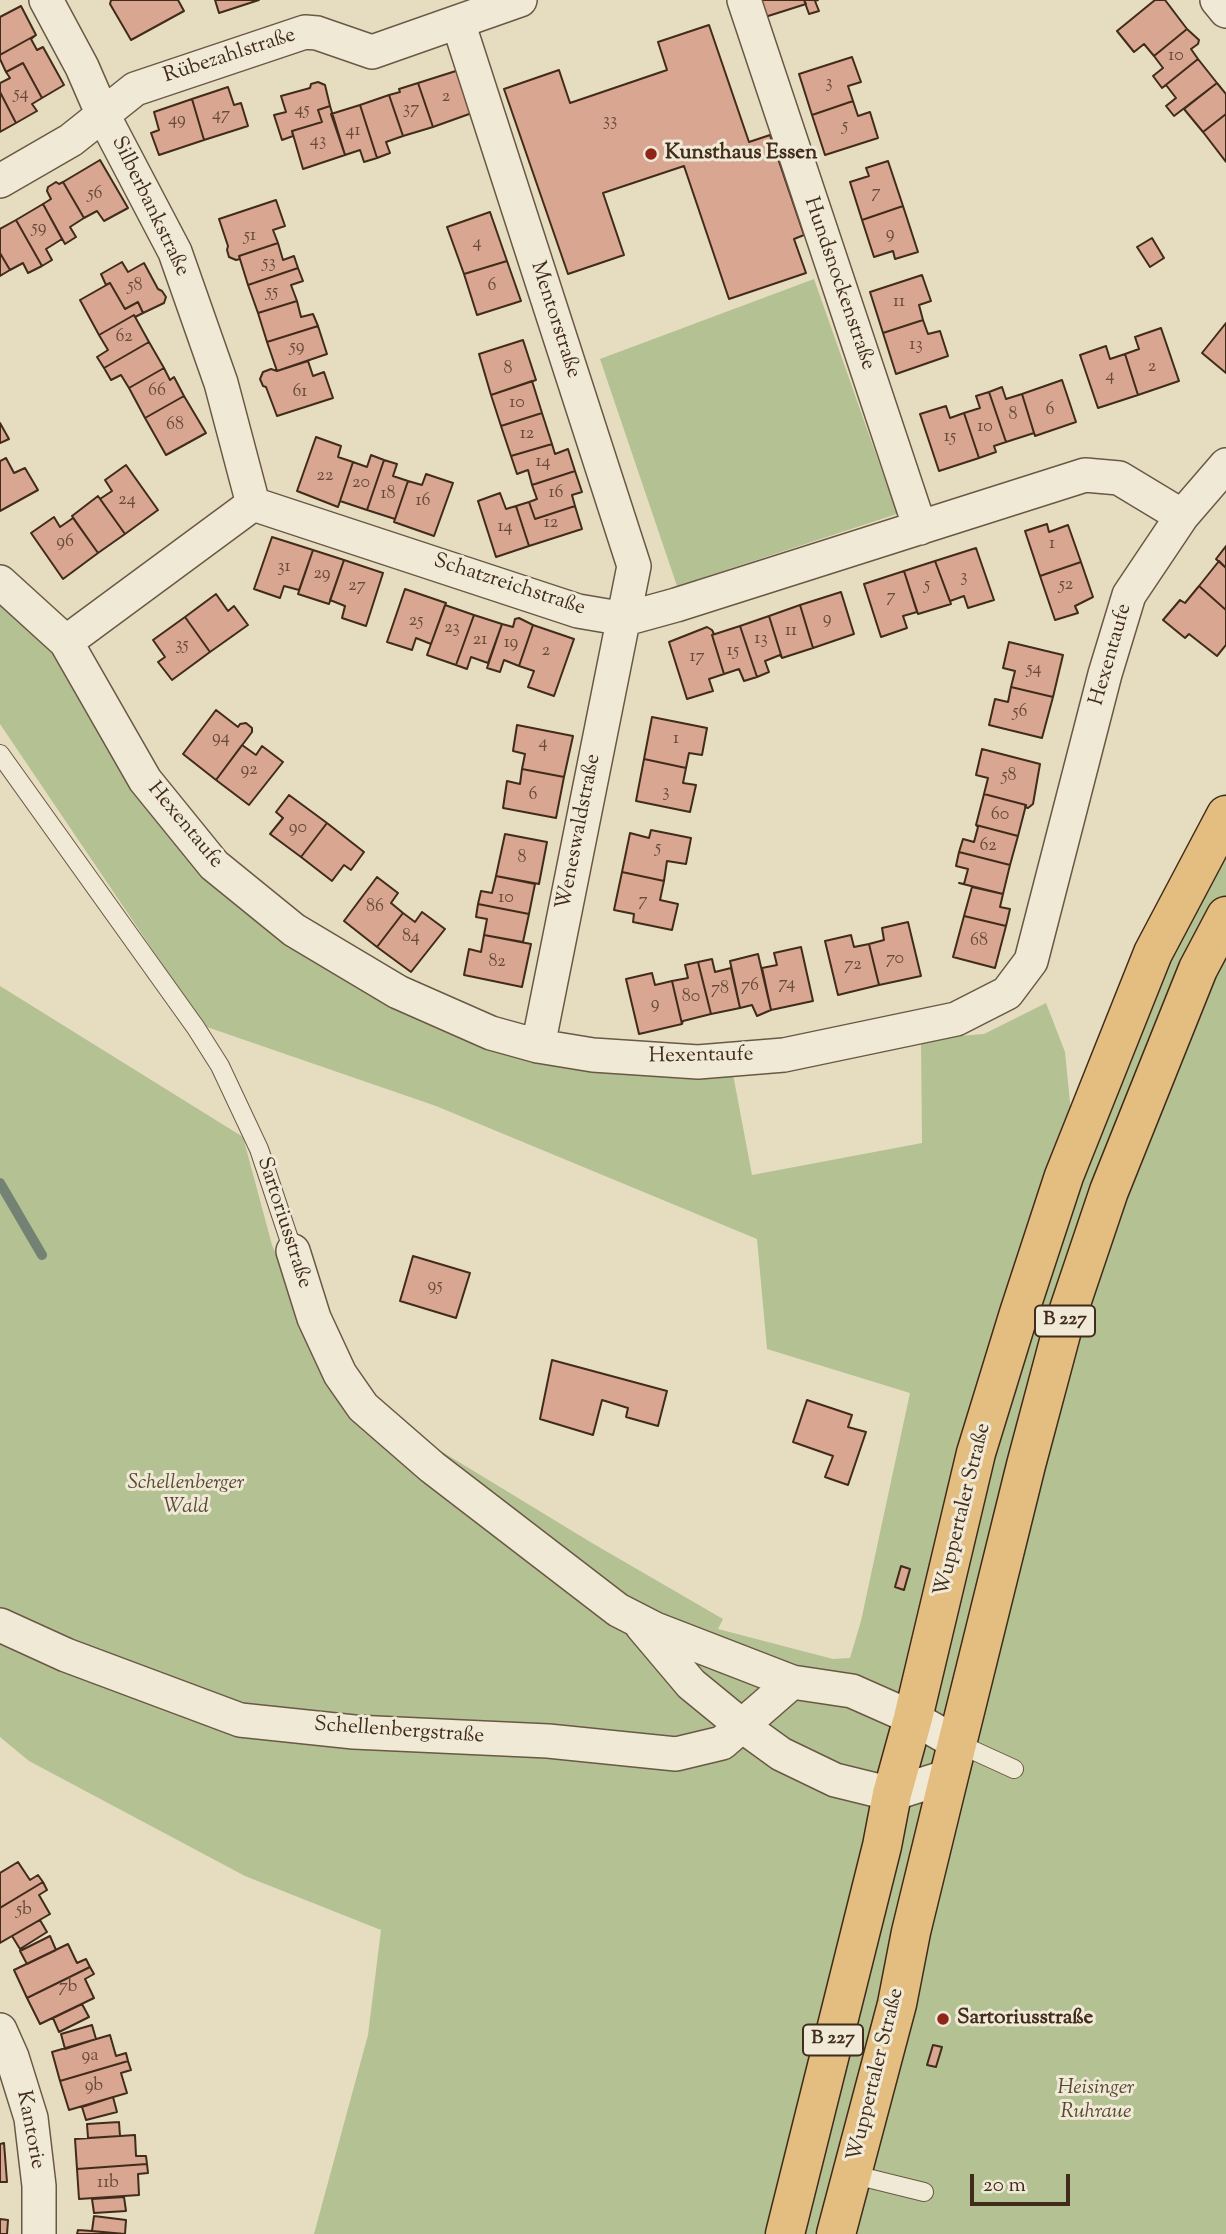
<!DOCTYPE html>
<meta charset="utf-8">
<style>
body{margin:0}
#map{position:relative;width:1226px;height:2234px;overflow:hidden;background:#e6ddc0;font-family:"Sorts Mill Goudy",serif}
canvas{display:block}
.scale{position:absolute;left:970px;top:2174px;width:100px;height:32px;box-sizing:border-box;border:4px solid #412b1a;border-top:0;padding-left:9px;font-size:21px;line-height:24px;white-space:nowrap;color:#412b1a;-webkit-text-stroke:5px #efe9d6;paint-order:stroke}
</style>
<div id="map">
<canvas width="1226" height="2234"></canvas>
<div class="scale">20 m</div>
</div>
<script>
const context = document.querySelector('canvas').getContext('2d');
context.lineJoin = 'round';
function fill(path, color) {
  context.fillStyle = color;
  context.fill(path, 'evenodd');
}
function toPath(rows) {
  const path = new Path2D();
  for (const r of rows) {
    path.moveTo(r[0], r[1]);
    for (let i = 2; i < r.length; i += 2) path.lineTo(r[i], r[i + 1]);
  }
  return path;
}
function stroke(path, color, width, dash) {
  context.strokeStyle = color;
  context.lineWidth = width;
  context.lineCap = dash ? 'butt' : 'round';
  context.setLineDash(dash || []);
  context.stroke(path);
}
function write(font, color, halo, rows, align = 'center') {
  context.font = font + ' "Sorts Mill Goudy",serif';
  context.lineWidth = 6;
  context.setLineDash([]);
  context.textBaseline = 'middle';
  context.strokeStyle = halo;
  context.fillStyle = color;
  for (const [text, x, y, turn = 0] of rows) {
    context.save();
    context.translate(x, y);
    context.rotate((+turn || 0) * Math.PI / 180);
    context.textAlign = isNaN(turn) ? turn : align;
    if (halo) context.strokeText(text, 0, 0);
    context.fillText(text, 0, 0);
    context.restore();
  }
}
fill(toPath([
 [814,279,897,514,677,586,600,359],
 [0,597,46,638,128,778,395,1007,732,1069,752,1175,922,1143,921,1039,984,1034,1046,1003,1065,1052,1074,1142,1142,941,1226,793,1226,2234,314,2234,368,2035,381,1930,245,1876,29,1761,0,1737,0,1628,239,1715,0,1621,0,986,243,1137,272,1245,334,1386,592,1543,723,1619,718,1629,833,1659,850,1658,861,1621,910,1393,767,1349,757,1239,436,1106,204,1026,0,724]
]), '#b3c193');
stroke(toPath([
 [0,1183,42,1255]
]), '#748273', 10);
const building = toPath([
 [111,0,178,0,184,11,131,40,110,4,111,0],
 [215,0,259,0,219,13,215,0],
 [760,0,804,0,806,4,765,17,760,0],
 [804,0,818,0,815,1,819,11,809,14,804,0],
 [1155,0,1165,0,1187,29,1154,56,1144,44,1134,52,1117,31,1155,0],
 [21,6,36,35,0,55,0,17,21,6],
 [709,25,749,142,770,135,804,235,794,239,806,273,729,299,684,166,603,193,624,255,568,274,504,89,559,70,570,103,667,70,658,42,709,25],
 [1187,29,1199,40,1198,44,1191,49,1198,59,1162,88,1153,76,1163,68,1154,56,1187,29],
 [36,35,31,39,37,50,43,47,64,85,42,98,23,63,6,72,0,59,0,55,36,35],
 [852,57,861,82,848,86,853,101,812,115,799,74,852,57],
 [1198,59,1217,83,1174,116,1166,106,1176,98,1166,85,1162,88,1198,59],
 [23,63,42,98,32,104,37,111,16,123,0,92,0,83,10,78,6,72,23,63],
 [459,70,472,113,433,127,418,83,459,70],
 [318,82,325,85,330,106,318,110,322,122,292,131,293,136,282,140,274,115,286,112,281,96,310,88,311,84,318,82],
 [418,83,433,127,403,136,389,95,400,92,399,89,418,83],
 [1217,83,1226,94,1226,114,1203,132,1184,109,1217,83],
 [228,87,234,105,241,103,248,126,204,140,192,99,228,87],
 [0,92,16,123,0,132,0,92],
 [389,95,403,136,386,142,390,153,377,158,360,105,389,95],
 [192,99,204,140,159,155,151,133,159,130,154,112,192,99],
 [853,101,858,116,870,112,878,138,825,155,812,115,853,101],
 [360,105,377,158,364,162,360,150,345,155,331,114,360,105],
 [330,106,345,155,303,169,292,131,322,122,318,110,330,106],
 [1226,114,1226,162,1203,132,1226,114],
 [100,160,128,208,104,221,97,211,84,218,63,182,100,160],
 [888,161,903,206,862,220,850,182,869,176,866,168,888,161],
 [56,182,59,184,63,182,84,218,70,227,76,237,65,244,43,204,51,199,47,191,48,187,56,182],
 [276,200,285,226,273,230,278,243,239,256,240,259,236,260,229,257,227,250,228,246,219,219,276,200],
 [43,204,62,239,46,249,52,260,42,266,16,220,43,204],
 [903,206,918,252,895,259,893,251,874,257,862,220,903,206],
 [490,212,507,261,464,274,447,227,490,212],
 [16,220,42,266,28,273,23,263,10,270,0,253,0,229,16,220],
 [1152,238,1164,258,1150,267,1137,247,1152,238],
 [278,243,283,260,294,256,298,268,248,285,239,256,278,243],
 [0,253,10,270,0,276,0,253],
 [507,261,521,301,477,315,464,274,507,261],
 [122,262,128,272,144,263,158,289,162,291,166,297,164,303,143,313,138,302,125,309,110,283,106,285,101,274,122,262],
 [298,268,303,281,291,285,297,301,258,313,248,285,298,268],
 [922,275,931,301,919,305,923,320,883,333,870,292,922,275],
 [110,283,125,309,138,302,143,313,135,317,134,315,99,335,80,300,110,283],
 [297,301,301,317,313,314,318,326,267,342,258,313,297,301],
 [134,315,149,342,104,368,97,357,108,350,99,335,134,315],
 [923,320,928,334,940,331,948,356,896,374,883,333,923,320],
 [1226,323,1226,373,1202,353,1226,323],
 [318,326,327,354,277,371,267,342,318,326],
 [1161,328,1179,381,1138,395,1125,354,1139,349,1135,337,1161,328],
 [523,340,536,380,491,395,479,354,523,340],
 [149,342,164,368,129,388,121,375,111,380,104,368,149,342],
 [1106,346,1110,359,1125,354,1138,395,1098,408,1080,355,1106,346],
 [308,361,313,376,324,372,333,398,277,416,266,387,263,386,260,379,263,372,271,369,277,371,308,361],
 [164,368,170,380,174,377,184,396,145,418,129,388,164,368],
 [1062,380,1076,422,1035,436,1022,394,1062,380],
 [532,381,542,413,501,426,491,395,532,381],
 [1002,387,1006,399,1022,394,1034,433,1006,442,989,392,1002,387],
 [989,392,1006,442,994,446,996,452,979,458,964,413,980,408,976,396,989,392],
 [184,396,206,433,166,455,145,418,184,396],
 [946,406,950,418,964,413,979,458,939,471,920,414,946,406],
 [542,413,552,444,511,456,501,426,542,413],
 [0,423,9,439,0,443,0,423],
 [316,437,341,446,338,457,353,462,338,507,297,491,316,437],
 [552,444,555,454,568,449,575,471,532,485,528,470,517,474,511,456,552,444],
 [371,455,384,460,367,510,340,501,353,462,367,467,371,455],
 [6,458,14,473,25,468,38,490,0,511,0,461,6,458],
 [384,460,397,464,393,476,408,481,395,519,367,510,384,460],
 [126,465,158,510,125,534,100,499,112,491,105,480,126,465],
 [575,471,582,492,572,495,575,506,535,519,529,502,537,499,532,485,575,471],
 [426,474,453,483,434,536,394,522,408,481,422,485,426,474],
 [500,493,506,509,516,506,529,546,496,557,478,501,500,493],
 [98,496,125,534,98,553,72,516,98,496],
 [529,502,535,519,575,506,582,529,529,546,516,506,529,502],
 [54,517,60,527,73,518,98,553,63,579,31,533,54,517],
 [1047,524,1049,532,1068,525,1081,562,1040,576,1025,531,1047,524],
 [272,537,313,550,299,590,284,586,280,598,254,589,272,537],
 [1226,546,1226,568,1216,559,1226,546],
 [976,548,994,600,968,608,964,596,950,601,935,561,976,548],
 [313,550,344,560,329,604,298,594,313,550],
 [344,560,383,573,366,626,342,618,345,606,330,600,344,560],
 [935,561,951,604,918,614,904,571,935,561],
 [1219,561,1226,568,1226,610,1199,586,1219,561],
 [1081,562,1093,597,1075,606,1078,613,1055,620,1040,576,1081,562],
 [904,571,917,612,903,616,907,628,881,637,864,584,904,571],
 [1199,586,1226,610,1226,645,1217,656,1189,634,1185,638,1163,620,1180,600,1185,603,1199,586],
 [405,589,446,603,431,644,416,638,412,650,387,642,405,589],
 [841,592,854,634,813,648,800,605,841,592],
 [216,594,228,611,234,606,248,625,210,652,185,617,216,594],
 [445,605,474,615,456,665,427,655,445,605],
 [800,605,813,648,782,658,769,616,800,605],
 [474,615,502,624,488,663,471,657,467,669,456,665,474,615],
 [769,616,782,658,780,655,765,661,769,672,757,677,740,626,769,616],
 [185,617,210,652,172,680,158,662,165,657,153,640,185,617],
 [519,618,533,625,519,666,504,660,500,672,487,668,502,624,513,627,515,619,519,618],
 [533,625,574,639,554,696,528,687,534,671,519,666,533,625],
 [740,626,757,677,744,681,739,669,724,674,712,635,740,626],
 [707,627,712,630,714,634,712,635,724,674,709,679,713,691,687,699,669,642,707,627],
 [1009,642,1063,655,1053,697,1011,687,1015,671,1003,668,1009,642],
 [1011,687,1053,697,1042,738,989,725,995,699,1008,702,1011,687],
 [216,710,238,727,240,724,246,723,252,728,252,732,216,780,183,754,216,710],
 [652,717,707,728,702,755,689,753,686,768,644,759,652,717],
 [517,725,573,736,564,777,522,769,525,754,513,751,517,725],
 [242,745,256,755,262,746,283,762,249,805,216,780,242,745],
 [982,749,1040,764,1033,804,1028,808,1025,807,1026,805,984,794,988,778,976,775,982,749],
 [644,759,686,768,683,783,696,785,690,812,636,801,644,759],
 [522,769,564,777,556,818,503,808,507,781,520,784,522,769],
 [984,794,1026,805,1018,836,976,825,984,794],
 [289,795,327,823,301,857,270,834,283,818,276,812,289,795],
 [327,823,364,852,351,870,344,865,332,881,301,857,327,823],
 [976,825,1018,836,1010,865,959,852,963,839,974,842,978,827,976,825],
 [651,830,691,838,686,864,667,861,664,881,622,872,630,833,649,838,651,830],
 [505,834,547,842,539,884,496,876,505,834],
 [959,852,1010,865,1003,894,959,883,964,884,968,869,956,866,959,852],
 [622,872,664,881,660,900,678,904,672,930,633,922,634,914,614,910,622,872],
 [496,876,535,884,529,914,478,904,481,891,492,893,496,876],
 [377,877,398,893,391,903,403,913,377,947,344,921,377,877],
 [972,887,1003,894,1000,907,1010,909,1006,926,964,916,972,887],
 [478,904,529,914,523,942,484,935,487,919,476,917,478,904],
 [422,912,445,929,411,972,377,947,403,913,415,922,422,912],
 [964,916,1006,926,995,968,953,957,964,916],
 [908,922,921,976,879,985,869,944,884,940,882,928,908,922],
 [484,935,531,944,522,987,464,975,469,949,481,952,484,935],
 [851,935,854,947,869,944,879,985,838,995,825,941,851,935],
 [801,947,813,1001,771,1010,762,968,777,965,774,953,801,947],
 [758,954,771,1010,757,1016,752,1005,740,1008,730,961,758,954],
 [712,959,715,972,731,968,740,1008,711,1014,698,962,712,959],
 [698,962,711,1014,683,1021,682,1024,672,981,688,978,685,965,698,962],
 [652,973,655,985,672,981,682,1024,639,1034,626,979,652,973],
 [413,1256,470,1273,456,1318,400,1301,413,1256],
 [552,1360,667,1391,658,1426,626,1417,628,1408,602,1400,593,1435,540,1419,552,1360],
 [807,1400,852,1415,848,1427,866,1432,848,1485,825,1477,833,1456,793,1442,807,1400],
 [901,1566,910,1569,904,1590,895,1587,901,1566],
 [18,1862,30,1880,38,1875,43,1882,0,1908,0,1873,18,1862],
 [43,1882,47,1890,39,1895,50,1914,0,1943,0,1908,43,1882],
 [40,1920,47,1932,20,1949,12,1936,40,1920],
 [50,1936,56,1950,27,1964,20,1951,50,1936],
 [68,1944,77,1963,86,1959,90,1967,27,1998,14,1970,68,1944],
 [90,1967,94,1974,85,1979,94,1998,40,2024,27,1998,90,1967],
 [82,2004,89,2017,59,2032,53,2018,82,2004],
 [92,2025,96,2039,65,2049,61,2034,92,2025],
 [110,2035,116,2056,126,2053,128,2061,60,2081,52,2052,110,2035],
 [933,2045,942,2047,936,2067,927,2065,933,2045],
 [128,2061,131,2070,121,2073,127,2093,69,2110,60,2081,128,2061],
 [113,2097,117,2112,86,2120,82,2107,113,2097],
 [119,2122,120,2136,88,2138,87,2124,119,2122],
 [135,2135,136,2156,146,2156,147,2164,77,2169,75,2139,135,2135],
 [4,2143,7,2182,0,2182,0,2144,4,2143],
 [147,2164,148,2173,138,2174,139,2195,79,2199,77,2169,147,2164],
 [124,2197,126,2211,94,2213,92,2199,124,2197],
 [94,2216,126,2220,125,2234,92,2231,94,2216],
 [0,2219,8,2220,7,2234,0,2234,0,2219],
 [78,2230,92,2231,122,2234,77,2234,78,2230]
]);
fill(building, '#d8a691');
stroke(building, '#412b1a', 2);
const service = toPath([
 [0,754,196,1028,220,1066,259,1149,293,1251],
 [957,1743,1014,1769],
 [851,2174,924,2192]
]);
const minor = toPath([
 [46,0,82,67,102,113,175,252,221,383,253,504],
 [744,0,920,528],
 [1217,0,1226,11],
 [458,22,634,566,538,1046],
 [0,181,71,140,135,89,305,32,317,33,372,52,520,0],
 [0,582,66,642,145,780,214,865,294,930,398,992,491,1033,538,1046,593,1055,698,1062,784,1055,956,1019,1007,993,1031,961,1105,674,1129,595,1182,516,1226,465],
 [66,642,253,504,578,611,625,619,676,605,1085,475,1119,478,1182,516],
 [293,1251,314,1318,340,1374,363,1407,432,1467,618,1610,655,1629,792,1682,852,1691,913,1718,957,1743],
 [0,1625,66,1655,240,1720,354,1732,548,1741,676,1754,722,1743,792,1682],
 [642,1626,691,1684,741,1725,781,1754,835,1780,892,1794,949,1776],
 [0,2030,12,2057,31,2118,39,2186,39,2234]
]);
const primary = toPath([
 [785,2234,882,1846,892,1794,913,1718,976,1453,1019,1313,1064,1176,1153,953,1226,815],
 [836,2234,897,2004,911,1932,949,1776,1026,1465,1062,1330,1109,1191,1198,969,1226,916]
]);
stroke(service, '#6a5844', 20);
stroke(minor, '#6a5844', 36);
stroke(primary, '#412b1a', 41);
stroke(service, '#efe9d6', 18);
stroke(minor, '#efe9d6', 33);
stroke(primary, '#e3be80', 38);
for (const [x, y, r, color] of [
 [651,154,7,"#8f2418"],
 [943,2019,7,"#8f2418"]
]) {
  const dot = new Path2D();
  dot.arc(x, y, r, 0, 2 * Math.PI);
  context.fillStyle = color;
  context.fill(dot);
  stroke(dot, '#efe9d6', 2.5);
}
write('18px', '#674a38', null, [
 ["10",1176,57],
 ["3",829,84],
 ["54",21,95],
 ["2",446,98],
 ["37",411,110],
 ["45",302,111],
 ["47",221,116],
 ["49",177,121],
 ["33",610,122],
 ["5",845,127],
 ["41",353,132],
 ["43",318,142],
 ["7",876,194],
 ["56",95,195],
 ["59",39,229],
 ["9",890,235],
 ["51",250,237],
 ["4",477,244],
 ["53",269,264],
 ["58",135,287],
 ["6",492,287],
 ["55",272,293],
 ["11",899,303],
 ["62",124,338],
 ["13",916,346],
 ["59",297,348],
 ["2",1152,368],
 ["8",508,370],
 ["4",1110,377],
 ["66",157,392],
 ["61",300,393],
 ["10",517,404],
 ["6",1050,411],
 ["8",1013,416],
 ["68",175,426],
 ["10",985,428],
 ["12",527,435],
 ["15",950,438],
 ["14",543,463],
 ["22",325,477],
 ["20",361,484],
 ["16",556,494],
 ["18",388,495],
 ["24",127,501],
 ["16",423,502],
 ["12",551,524],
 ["14",505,528],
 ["96",65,543],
 ["1",1052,545],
 ["31",284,568],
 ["29",322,575],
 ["3",964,578],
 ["5",927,586],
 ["52",1066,586],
 ["27",357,587],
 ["7",891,598],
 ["9",827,620],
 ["25",416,622],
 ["23",452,629],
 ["11",791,632],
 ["13",761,640],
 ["21",480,641],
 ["19",511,644],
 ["35",182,646],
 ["2",546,652],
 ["15",733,652],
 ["17",697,658],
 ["54",1034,670],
 ["56",1020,713],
 ["94",221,739],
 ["1",676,740],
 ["4",543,744],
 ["92",249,771],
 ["58",1009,777],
 ["3",666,793],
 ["6",533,796],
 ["60",1000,816],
 ["90",298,829],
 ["62",988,847],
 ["5",658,849],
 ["8",522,859],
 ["10",506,899],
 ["7",643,902],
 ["86",375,908],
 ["84",411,938],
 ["68",979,942],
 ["70",895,960],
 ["82",497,963],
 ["72",853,966],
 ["74",787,985],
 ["76",750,987],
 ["78",720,990],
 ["80",691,998],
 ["9",655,1005],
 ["95",435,1287],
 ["5b",24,1911],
 ["7b",68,1988],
 ["9a",90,2057],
 ["9b",94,2087],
 ["11b",108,2184]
]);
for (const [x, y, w] of [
 [1065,1321,60],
 [833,2040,60]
]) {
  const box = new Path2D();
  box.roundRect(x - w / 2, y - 15.5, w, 31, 5);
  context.fillStyle = '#efe9d6';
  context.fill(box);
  stroke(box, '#412b1a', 2);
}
write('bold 19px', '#412b1a', null, [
 ["B 227",1065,1321],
 ["B 227",833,2040]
]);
write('21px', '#412b1a', '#efe9d6', [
 ["Rübezahlstraße",230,57,-18],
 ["Silberbankstraße",149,207,64],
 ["Hundsnockenstraße",838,284,71],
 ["Mentorstraße",554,320,72],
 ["Schatzreichstraße",509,586,18],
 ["Hexentaufe",1112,655,-74],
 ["Hexentaufe",184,826,50],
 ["Weneswaldstraße",580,832,-79],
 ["Hexentaufe",701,1057,-1],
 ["Sartoriusstraße",283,1223,72],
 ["Wuppertaler Straße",964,1510,-76],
 ["Schellenbergstraße",399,1732,4],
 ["Wuppertaler Straße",877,2075,-76],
 ["Kantorie",29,2130,79]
]);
write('bold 21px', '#412b1a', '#efe9d6', [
 ["Kunsthaus Essen",665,154],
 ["Sartoriusstraße",957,2019]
], 'left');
write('italic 21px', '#584932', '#efe9d6', [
 ["Schellenberger",186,1484],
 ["Wald",186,1508],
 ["Heisinger",1096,2089],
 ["Ruhraue",1096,2113]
]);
</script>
